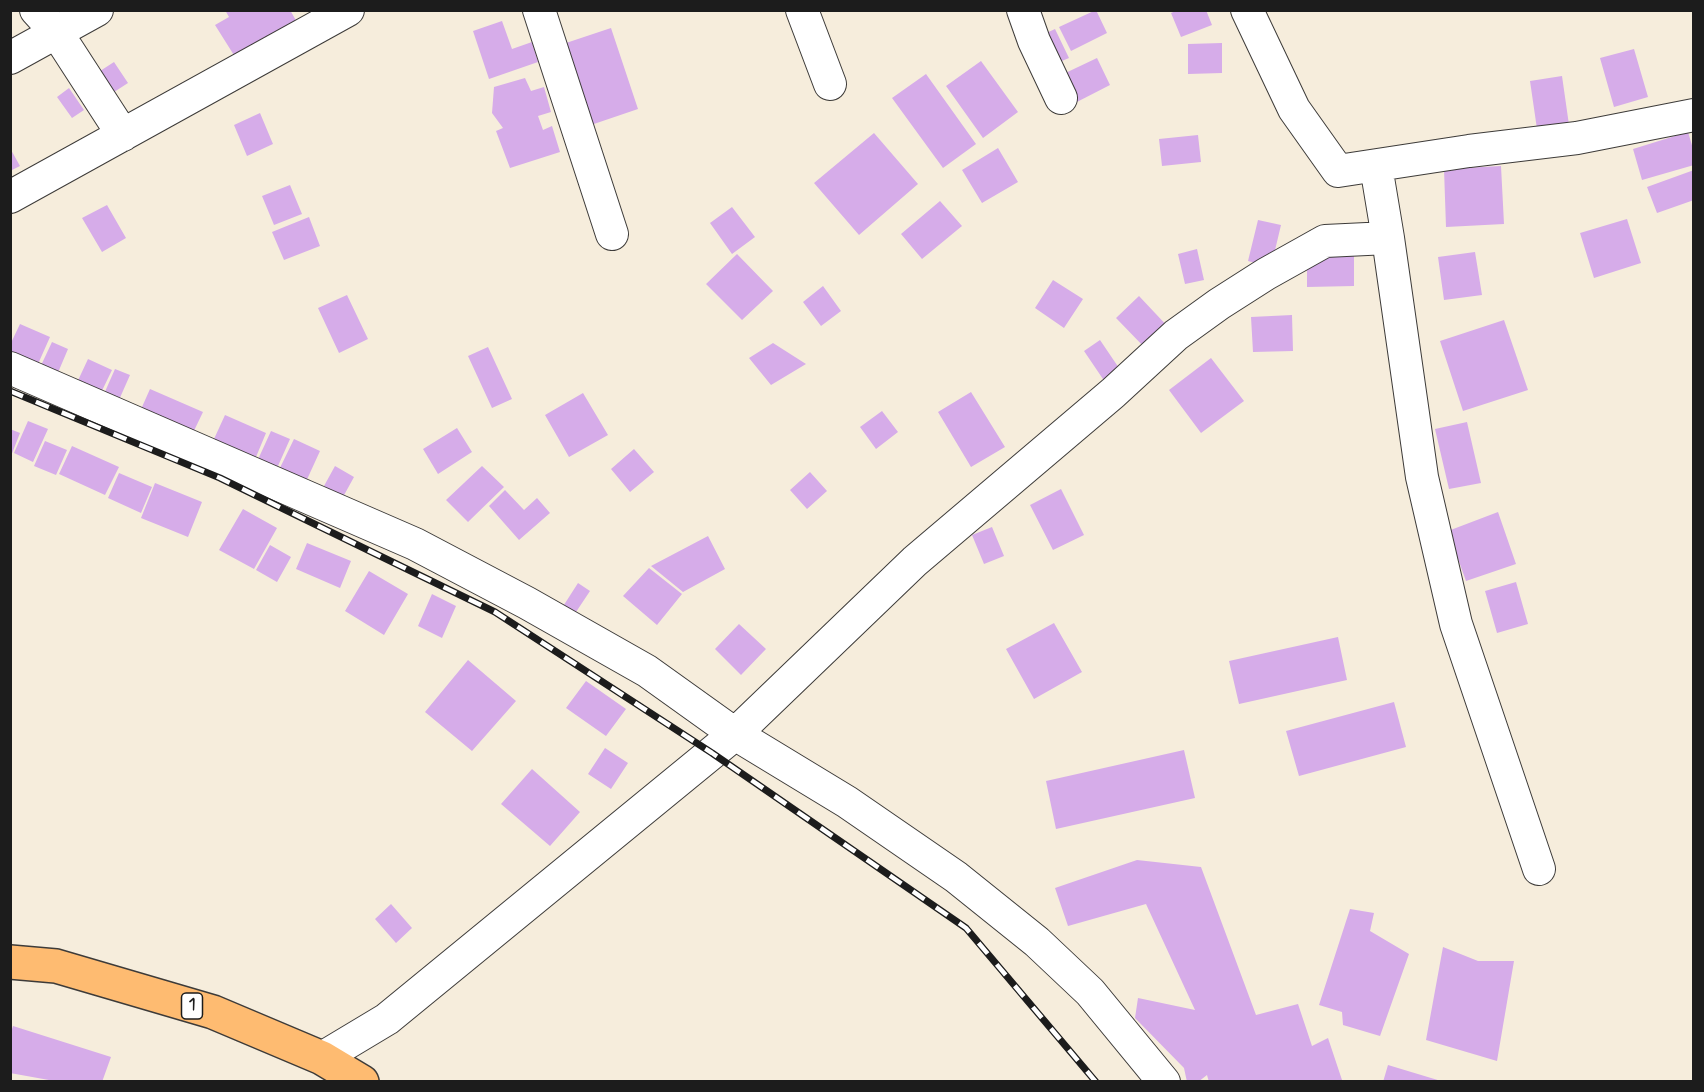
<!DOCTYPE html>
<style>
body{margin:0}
#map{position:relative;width:1704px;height:1092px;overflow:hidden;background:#f6eddc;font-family:Mynerve,sans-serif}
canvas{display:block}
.frame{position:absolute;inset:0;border:12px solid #1c1c1c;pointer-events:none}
</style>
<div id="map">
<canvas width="1704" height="1092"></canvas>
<div class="frame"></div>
</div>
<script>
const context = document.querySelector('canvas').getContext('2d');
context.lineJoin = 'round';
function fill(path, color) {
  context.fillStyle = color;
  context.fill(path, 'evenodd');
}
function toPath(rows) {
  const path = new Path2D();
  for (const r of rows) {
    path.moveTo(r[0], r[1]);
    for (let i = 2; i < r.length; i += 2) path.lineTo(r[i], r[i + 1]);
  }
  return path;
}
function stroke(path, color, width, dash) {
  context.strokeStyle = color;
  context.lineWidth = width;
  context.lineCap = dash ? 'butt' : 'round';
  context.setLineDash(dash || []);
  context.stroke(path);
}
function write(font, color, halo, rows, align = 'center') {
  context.font = font + ' Mynerve,sans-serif';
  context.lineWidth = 5;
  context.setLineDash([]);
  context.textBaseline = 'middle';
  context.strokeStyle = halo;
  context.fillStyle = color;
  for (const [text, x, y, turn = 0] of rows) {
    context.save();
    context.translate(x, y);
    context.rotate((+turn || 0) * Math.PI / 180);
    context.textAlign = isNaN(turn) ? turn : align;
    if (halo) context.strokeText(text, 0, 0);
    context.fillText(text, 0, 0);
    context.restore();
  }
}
fill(toPath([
 [225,10,290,10,298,24,237,60,215,25,229,17],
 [1096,10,1107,33,1071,51,1059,27],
 [1178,10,1206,10,1212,25,1181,37,1171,13],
 [502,21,512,49,532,42,538,62,489,79,473,31],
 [611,28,638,109,588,126,560,45],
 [1055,29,1069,58,1052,65,1038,37],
 [1222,43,1222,73,1188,74,1188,44],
 [1634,49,1648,97,1614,107,1600,58],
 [1097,58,1110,85,1071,105,1057,77],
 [981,61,1018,112,983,138,946,86],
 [114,62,128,83,111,94,97,73],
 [926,74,976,144,943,168,892,98],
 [1562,76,1569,125,1537,129,1530,81],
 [525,78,531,91,544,87,551,112,538,116,543,130,552,126,560,152,510,168,496,131,503,128,492,113,494,87],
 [69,88,84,110,72,118,57,97],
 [260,113,273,144,247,156,234,125],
 [1688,132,1694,152,1694,165,1642,180,1633,149],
 [874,133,918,184,859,235,814,183],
 [1198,135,1201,162,1162,166,1159,139],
 [10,148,20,166,10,171],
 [998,148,1018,182,982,203,962,170],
 [1501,166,1504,224,1446,227,1444,169],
 [1694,170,1694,200,1657,213,1647,187],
 [290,185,302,214,274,225,262,196],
 [940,201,962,226,922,259,901,234],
 [107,205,126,238,102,252,82,218],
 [732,207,755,237,732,254,710,223],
 [309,217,320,246,284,260,272,232],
 [1627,219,1641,263,1594,278,1580,233],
 [1258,220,1281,225,1271,267,1248,261],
 [1197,249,1204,280,1185,284,1178,254],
 [1475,252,1482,295,1444,300,1438,257],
 [1354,253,1354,286,1307,287,1307,254],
 [737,254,773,291,742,320,706,284],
 [1053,280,1083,299,1064,328,1035,308],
 [823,286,841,311,821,326,803,302],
 [347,295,368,339,339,353,318,308],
 [1139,296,1171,330,1148,351,1116,318],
 [1292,315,1293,351,1253,352,1251,317],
 [1504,320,1528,390,1463,411,1440,341],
 [20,324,50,337,34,373,10,363,10,345],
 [1100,340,1121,371,1105,382,1084,351],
 [52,342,68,349,54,382,37,374],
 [773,343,806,364,771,385,749,358],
 [488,347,512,399,492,408,468,356],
 [1211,358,1244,401,1201,433,1169,390],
 [88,359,112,370,98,399,74,389],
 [115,369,130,375,115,409,100,403],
 [150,389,203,412,190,439,138,416],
 [971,392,1005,447,971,467,938,412],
 [583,393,608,435,569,457,545,415],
 [882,411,898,432,876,449,860,427],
 [225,415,266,433,256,457,214,439],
 [28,421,48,429,33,462,14,453],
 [1467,422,1481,483,1449,489,1435,429],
 [457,428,472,452,438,474,423,449],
 [10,429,20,433,11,456,10,456],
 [271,431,290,439,274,475,255,466],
 [294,439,320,451,304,486,277,474],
 [45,441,67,450,56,475,34,466],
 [72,446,119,467,105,495,59,474],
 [634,449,654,472,630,492,611,469],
 [335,466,354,477,343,497,324,486],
 [482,466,504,487,468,522,446,500],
 [810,472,827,491,807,509,790,490],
 [119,473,152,487,141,513,108,498],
 [155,483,202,502,188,537,141,518],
 [1061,489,1084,535,1053,550,1030,505],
 [505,490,524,510,537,498,550,513,519,540,489,506],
 [243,509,277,528,254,569,219,550],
 [1498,512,1516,564,1466,581,1448,531],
 [992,527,1004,556,984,564,972,535],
 [708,536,725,569,683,592,651,566],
 [307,543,351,561,340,588,296,569],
 [270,545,291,557,277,582,256,570],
 [649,568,682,594,657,625,623,596],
 [369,571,408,594,384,635,345,611],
 [1516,582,1528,624,1497,633,1485,591],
 [578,583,590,591,574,615,562,608],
 [432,594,456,606,442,638,418,626],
 [1054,623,1082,672,1034,699,1006,649],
 [739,624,766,649,741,675,715,649],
 [1338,637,1347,680,1239,704,1229,661],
 [468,660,516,701,472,751,425,712],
 [586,681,626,709,606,736,566,708],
 [1394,702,1406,747,1299,776,1286,731],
 [605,748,628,763,611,789,588,774],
 [1184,750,1195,798,1056,829,1046,781],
 [532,769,580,812,550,846,501,804],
 [1137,860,1201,867,1256,1015,1298,1004,1312,1046,1328,1038,1342,1080,1209,1082,1207,1075,1198,1082,1187,1082,1184,1068,1135,1018,1138,998,1195,1010,1146,904,1068,926,1055,888],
 [391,904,412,928,396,943,375,919],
 [1350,909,1374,913,1370,931,1409,954,1380,1036,1343,1025,1342,1012,1319,1005],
 [1443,947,1478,961,1514,961,1497,1061,1426,1040],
 [13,1026,111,1057,102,1082,60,1082,10,1073,10,1035],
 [1388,1065,1441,1081,1441,1082,1383,1082]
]), '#d6ace9');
const minor = toPath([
 [36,10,57,33,123,135],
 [539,10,612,234],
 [802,10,830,84],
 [1023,10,1034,41,1061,98],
 [1247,10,1294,109,1338,171,1469,151,1577,138,1694,115],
 [10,58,97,10],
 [10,197,348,10],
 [1388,238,1422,477,1456,624,1539,869],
 [10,368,415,544,527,603,647,671,735,734,847,802,956,877,1037,942,1090,992,1164,1082],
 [322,1058,387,1019,735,734,915,561,1113,393,1176,335,1219,304,1266,274,1325,241,1388,238,1376,166]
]);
const trunk = toPath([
 [10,962,56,966,213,1012,322,1058,362,1082]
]);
stroke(minor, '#3d3b39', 34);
stroke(trunk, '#3d3b39', 36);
stroke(minor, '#fff', 32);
stroke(trunk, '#febb71', 33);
const rail = toPath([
 [10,391,220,478,495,612,712,753,966,928,1096,1082]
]);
stroke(rail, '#1c1c1c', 7);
stroke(rail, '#fff', 4.5, [14]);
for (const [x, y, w] of [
 [192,1006,21]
]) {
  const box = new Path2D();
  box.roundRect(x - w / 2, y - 13, w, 26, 4.5);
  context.fillStyle = '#fff';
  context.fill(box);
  stroke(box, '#1c1c1c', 1.5);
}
write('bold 16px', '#1c1c1c', null, [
 ["1",192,1006]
]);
</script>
